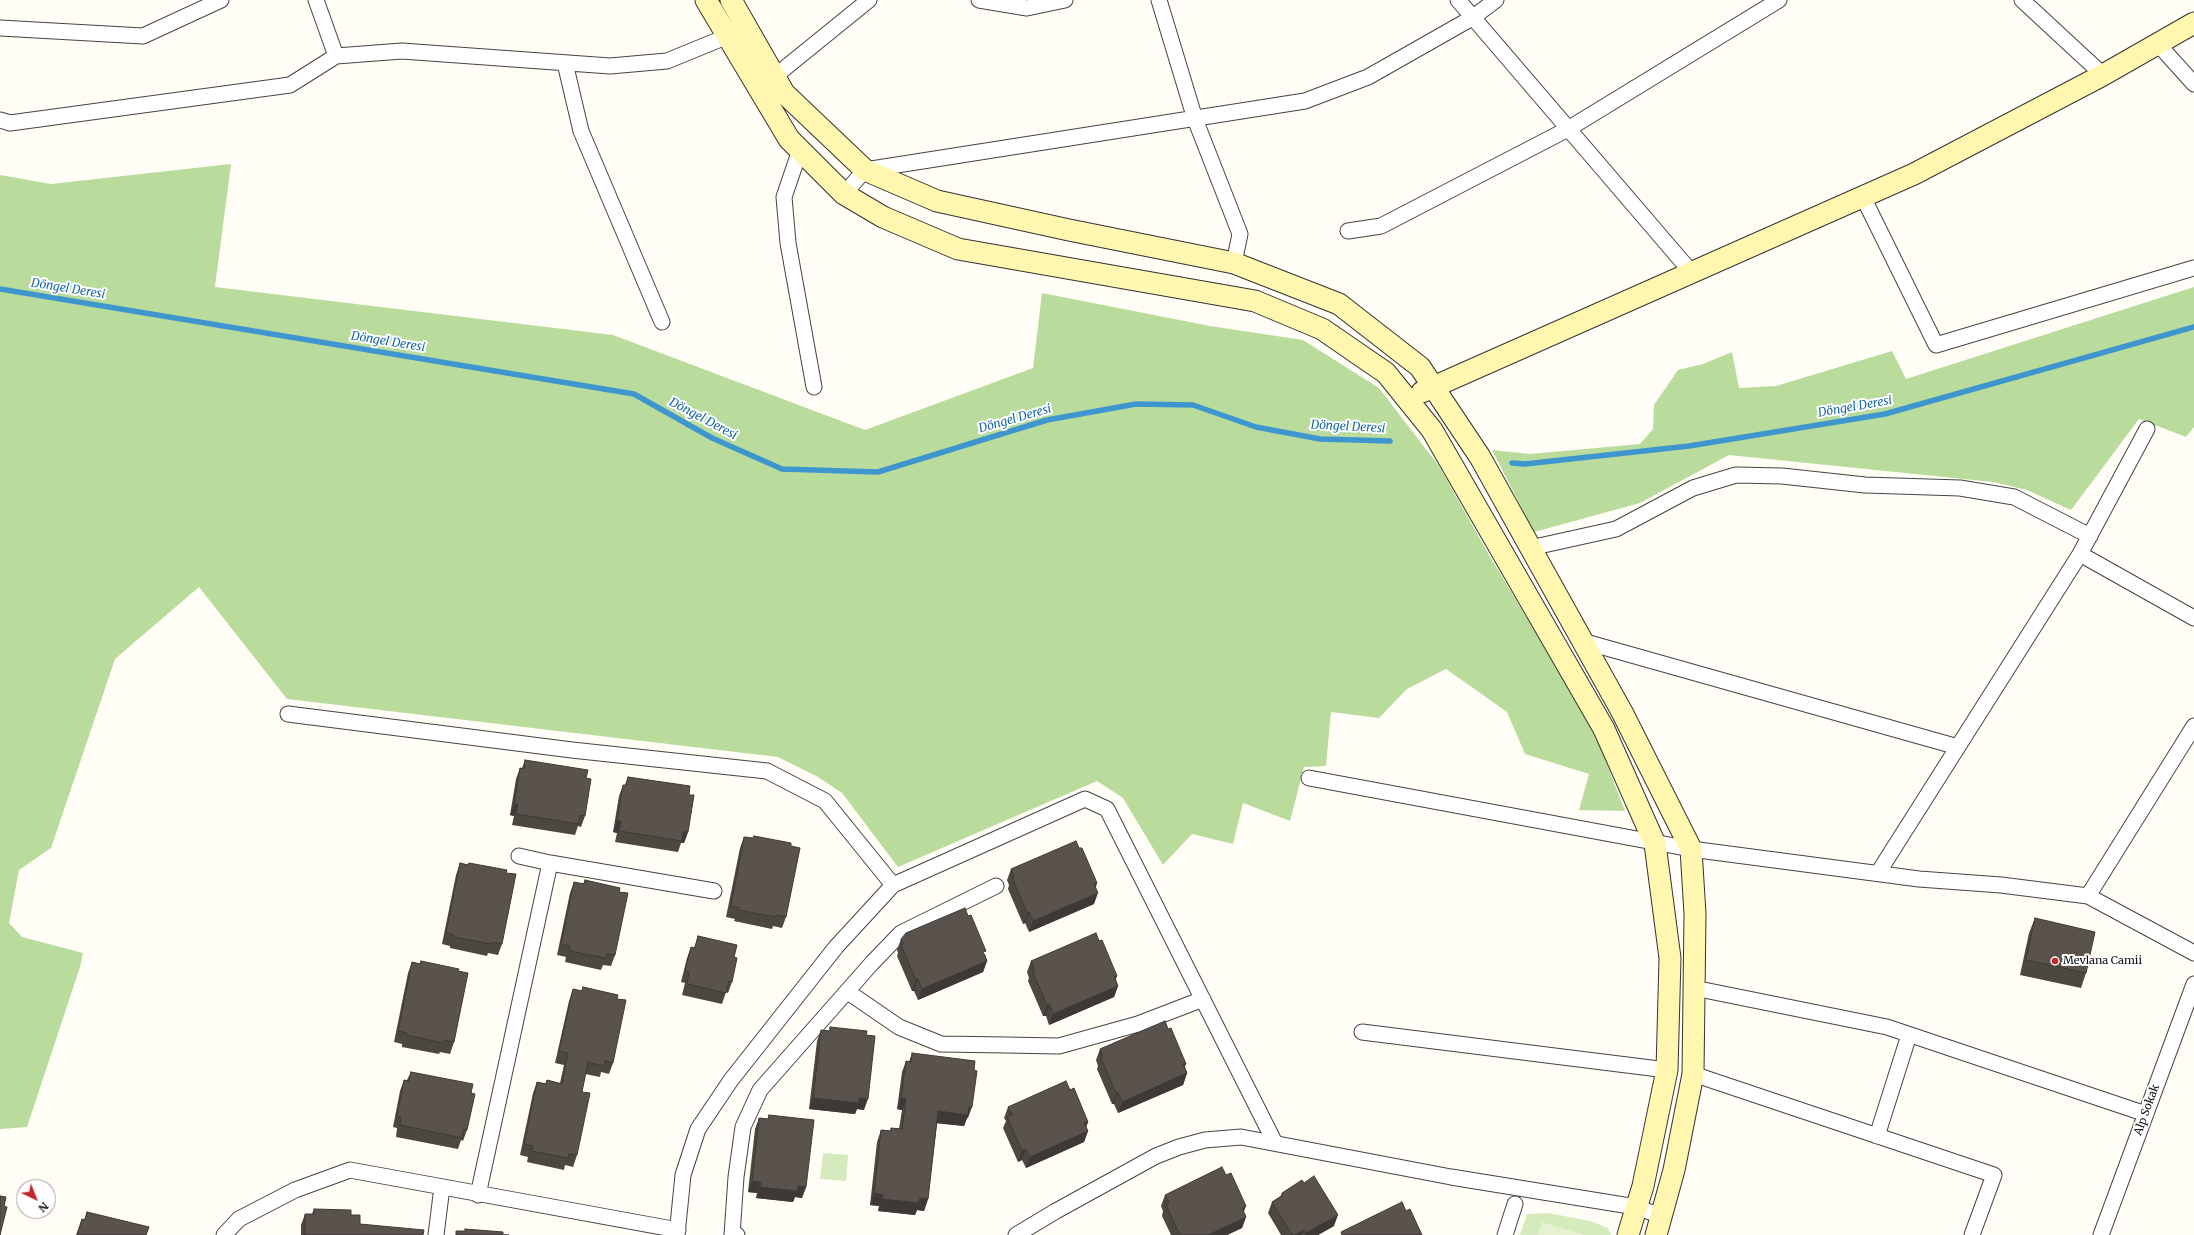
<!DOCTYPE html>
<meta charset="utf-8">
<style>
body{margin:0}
#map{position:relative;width:2194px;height:1235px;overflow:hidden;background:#fffdf5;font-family:Merriweather,serif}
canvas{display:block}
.north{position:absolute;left:16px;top:1179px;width:40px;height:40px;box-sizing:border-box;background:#fff;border:1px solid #a0a0a0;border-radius:50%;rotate:137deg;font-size:11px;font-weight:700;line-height:16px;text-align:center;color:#111}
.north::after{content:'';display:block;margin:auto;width:14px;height:18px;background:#c4262e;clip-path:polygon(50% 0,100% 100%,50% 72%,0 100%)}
</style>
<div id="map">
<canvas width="2194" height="1235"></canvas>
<div class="north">N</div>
</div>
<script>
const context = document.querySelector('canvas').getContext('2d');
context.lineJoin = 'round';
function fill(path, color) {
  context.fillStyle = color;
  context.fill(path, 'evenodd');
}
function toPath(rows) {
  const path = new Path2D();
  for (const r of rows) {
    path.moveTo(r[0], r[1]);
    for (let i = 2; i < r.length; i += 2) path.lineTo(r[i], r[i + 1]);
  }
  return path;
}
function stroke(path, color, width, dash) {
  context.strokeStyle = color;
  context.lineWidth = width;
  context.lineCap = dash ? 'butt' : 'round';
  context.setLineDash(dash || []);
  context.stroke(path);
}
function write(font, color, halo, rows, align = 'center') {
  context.font = font + ' Merriweather,serif';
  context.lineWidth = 4;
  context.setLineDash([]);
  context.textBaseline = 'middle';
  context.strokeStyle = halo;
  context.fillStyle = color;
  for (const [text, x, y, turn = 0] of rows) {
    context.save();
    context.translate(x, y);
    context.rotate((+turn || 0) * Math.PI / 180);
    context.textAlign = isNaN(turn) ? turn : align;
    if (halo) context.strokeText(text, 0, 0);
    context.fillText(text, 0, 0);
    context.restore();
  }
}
fill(toPath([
 [823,1153,848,1155,846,1181,820,1179],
 [1548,1213,1590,1221,1608,1228,1611,1235,1520,1235,1527,1214]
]), '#d5ebbd');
fill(toPath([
 [231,164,215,287,613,335,865,430,1033,368,1042,293,1210,326,1303,340,1379,388,1439,466,1489,555,1593,728,1625,811,1579,810,1589,774,1525,754,1507,712,1446,669,1407,689,1379,718,1331,712,1326,766,1304,767,1290,821,1243,803,1233,844,1192,834,1163,865,1123,798,1097,781,898,867,842,793,818,777,778,757,287,699,199,587,115,659,51,848,19,870,9,923,22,937,83,953,80,967,27,1127,0,1129,0,175,51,184],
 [2194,287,2194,427,2186,437,2139,419,2071,510,2027,490,1993,482,1729,455,1640,503,1534,532,1492,450,1530,454,1640,444,1653,429,1654,405,1678,370,1703,364,1732,352,1739,388,1776,386,1892,351,1906,379]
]), '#b9dc9c');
fill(toPath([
 [1542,1222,1584,1235,1538,1235]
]), '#e6f2cf');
stroke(toPath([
 [0,289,634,394,712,438,782,469,878,472,1047,420,1136,404,1193,405,1256,427,1320,439,1390,441],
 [1512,463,1525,464,1689,446,1885,414,2194,327]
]), '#3f96cf', 5.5);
const street = toPath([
 [316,0,336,56],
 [979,0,1027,8,1065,0],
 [1159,0,1195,119,1240,234,1234,263],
 [1458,0,1692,273],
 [2022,0,2103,75],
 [0,28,143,36,221,0],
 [2158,44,2194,84],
 [565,63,581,131,662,322],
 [774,77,869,0],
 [0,120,10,123,290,85,336,56,402,51,610,66,667,61,728,36,736,35],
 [800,150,784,197,788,243,814,387],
 [844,194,865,170,1305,101,1368,77,1472,18,1496,0],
 [1863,197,1936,345,2194,268],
 [1348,231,1381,226,1568,129,1779,0],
 [1530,548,1616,529,1693,488,1736,475,1782,476,1865,485,1960,488,2014,497,2090,536],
 [2080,554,2194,618],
 [1582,641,1958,747],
 [288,714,572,750,767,771,825,801,893,885],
 [1309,778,1691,849,1919,879,2001,885,2088,896,2194,953],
 [519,856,550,863,714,891],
 [1878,873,2080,554,2147,429],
 [2088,896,2194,726],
 [1694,988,1887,1027,2146,1114],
 [848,992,899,1027,941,1044,1006,1045,1059,1046,1138,1024,1203,999],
 [1362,1032,1667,1070],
 [1693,1074,1994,1175,1972,1235],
 [1877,1136,1909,1035],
 [478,1195,550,863],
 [224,1235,239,1219,295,1190,350,1170,678,1230],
 [436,1235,442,1187],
 [677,1235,683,1175,698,1129,731,1080,836,947,893,885,1085,799,1107,809,1275,1143],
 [737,1235,732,1235,736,1177,743,1127,760,1090,872,963,901,933,996,886],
 [1016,1235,1056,1211,1156,1156,1179,1147,1205,1140,1241,1137,1451,1177,1636,1207,1661,1216],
 [1505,1235,1515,1204],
 [2101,1235,2194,984]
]);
const secondary = toPath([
 [706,0,789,139,844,194,883,217,958,249,1255,301,1322,329,1386,373,1432,430,1604,729,1655,844,1670,958,1667,1070,1643,1186,1628,1235],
 [731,0,784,93,865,170,937,201,1069,230,1234,263,1339,304,1420,367,1480,457,1622,712,1691,849,1695,914,1693,1074,1674,1170,1656,1235],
 [1422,392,1914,174,2103,75,2194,23]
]);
stroke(street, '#444', 17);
stroke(secondary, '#333', 23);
stroke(street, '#fff', 15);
stroke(secondary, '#fff6b0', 21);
fill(toPath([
 [525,760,586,778,585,816,581,827,578,826,575,835,512,825,514,816,510,815,516,779,520,768,522,768],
 [628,777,689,795,688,832,684,843,681,843,678,852,615,842,617,833,613,832,619,796,623,785,625,785],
 [744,837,791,846,786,917,782,928,773,926,772,929,734,921,735,919,726,917,740,848],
 [1079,848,1097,883,1096,887,1094,904,1029,932,1025,923,1023,924,1008,889,1009,885,1007,880,1011,869],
 [460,863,468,865,469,863,506,873,502,944,498,955,488,953,487,956,450,948,450,946,442,944,456,875],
 [585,880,619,892,615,955,611,966,603,965,601,970,565,962,566,957,557,955,570,893,574,882,583,884],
 [2035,918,2086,973,2081,988,2020,975,2029,933],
 [698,936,734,957,732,982,728,993,726,992,722,1004,682,995,685,983,681,982,687,958,691,947,694,948],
 [901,939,985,954,987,961,983,972,918,1000,914,991,912,991,897,956,898,953,897,950],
 [1099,941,1117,976,1116,979,1118,986,1114,997,1049,1025,1046,1016,1043,1016,1028,981,1029,978,1027,972,1031,961],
 [412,962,458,971,454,1042,450,1054,440,1052,439,1054,402,1047,402,1044,394,1042,408,973],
 [583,987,617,999,613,1063,609,1074,601,1072,600,1077,585,1074,582,1092,577,1155,573,1167,565,1165,564,1170,527,1162,528,1157,520,1155,533,1093,537,1082,545,1084,547,1080,560,1083,564,1065,555,1063,569,1001,573,989,581,991],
 [830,1027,864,1110,857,1109,855,1114,809,1109,817,1041,821,1030,829,1031],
 [1168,1029,1186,1064,1185,1067,1187,1073,1183,1085,1118,1113,1114,1104,1112,1104,1097,1069,1098,1066,1096,1060,1100,1049],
 [912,1053,968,1118,967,1118,964,1126,937,1123,928,1199,924,1211,917,1210,915,1215,878,1211,879,1206,870,1205,877,1142,881,1130,890,1131,891,1128,899,1129,902,1110,897,1109,902,1072,906,1061,909,1062],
 [411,1072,471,1093,467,1130,463,1141,461,1140,458,1149,396,1137,397,1128,393,1127,400,1091,404,1080,407,1080],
 [1070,1090,1088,1122,1086,1127,1088,1131,1084,1142,1026,1168,1022,1160,1018,1162,1003,1128,1006,1121,1004,1118,1008,1107],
 [769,1115,806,1187,802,1198,795,1197,793,1202,756,1198,757,1193,748,1192,755,1129,759,1118,768,1119],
 [1282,1193,1334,1226,1318,1235,1281,1235,1268,1213,1272,1202,1280,1197],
 [1165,1195,1244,1212,1246,1217,1242,1228,1227,1235,1171,1235,1162,1216,1163,1211,1161,1206],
 [314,1209,351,1215,360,1224,423,1235,301,1235,301,1225,305,1214,312,1214],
 [87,1212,146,1235,76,1235,82,1219,84,1220]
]), '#4d4742');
fill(toPath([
 [514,804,518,804,514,816,510,815],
 [617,821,621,821,617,833,613,832],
 [683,832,688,832,684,843,681,843],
 [1098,893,1094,904,1029,932,1033,921],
 [1029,912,1025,923,1023,924,1027,913],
 [987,961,983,972,918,1000,922,989],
 [918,979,914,991,912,991,916,980],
 [1118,986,1114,997,1049,1025,1053,1014],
 [1047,1005,1050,1005,1046,1016,1043,1016],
 [1187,1073,1183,1085,1118,1113,1122,1102],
 [1118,1092,1114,1104,1112,1104,1116,1093],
 [813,1098,859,1098,868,1099,864,1110,857,1109,855,1114,809,1109],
 [901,1098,906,1099,902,1110,897,1109],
 [969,1107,972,1107,968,1118,967,1118,964,1126,934,1123,938,1111],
 [1088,1122,1084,1133,1084,1123],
 [1088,1131,1084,1142,1026,1168,1030,1157],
 [1026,1149,1022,1160,1018,1162,1022,1151],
 [752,1181,761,1182,757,1193,748,1192],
 [798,1186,806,1187,802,1198,795,1197,793,1202,756,1198,760,1187],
 [874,1193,883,1195,879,1206,870,1205],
 [920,1198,928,1199,924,1211,917,1210,915,1215,878,1211,882,1199],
 [1246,1206,1242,1217,1242,1208],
 [1338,1215,1334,1226,1318,1235,1305,1235,1306,1233],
 [1246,1217,1242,1228,1227,1235,1208,1235],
 [1304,1230,1302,1235,1295,1235]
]), '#3f3936');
const building = toPath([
 [525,760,588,770,586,778,591,779,585,816,580,815,579,824,516,814,518,804,514,804,520,768,524,769,525,760],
 [628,777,690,786,689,795,694,795,688,832,683,832,682,841,619,831,621,821,617,821,623,785,626,785,628,777],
 [754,836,791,843,791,846,800,848,786,917,777,915,776,917,738,910,739,908,731,906,744,837,753,838,754,836],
 [1076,841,1079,848,1082,848,1097,883,1094,884,1098,893,1033,921,1029,912,1027,913,1012,877,1014,877,1011,869,1076,841],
 [460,863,468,865,469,863,507,870,506,873,516,874,502,944,492,942,491,944,454,937,454,935,446,933,460,863],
 [585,880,620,888,619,892,628,893,615,955,607,954,606,958,569,951,570,946,561,944,574,882,584,884,585,880],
 [965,908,968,916,971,915,986,951,983,952,987,961,922,989,918,979,916,980,901,945,903,944,901,939,906,933,965,908],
 [2035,918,2095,932,2086,973,2026,960,2035,918],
 [1096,933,1099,941,1102,940,1117,976,1114,977,1118,986,1053,1014,1050,1005,1047,1005,1032,970,1034,969,1031,961,1096,933],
 [698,936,737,945,734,957,737,958,732,982,729,981,726,993,687,984,689,972,685,971,691,947,695,948,698,936],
 [421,961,459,969,458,971,468,973,454,1042,444,1040,443,1043,406,1035,407,1033,398,1031,412,962,420,964,421,961],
 [583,987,618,995,617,999,626,1000,613,1063,605,1061,604,1066,588,1062,582,1092,590,1093,577,1155,569,1154,568,1158,531,1151,533,1146,524,1144,537,1082,546,1084,547,1080,562,1084,568,1053,559,1051,573,989,582,991,583,987],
 [1165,1021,1168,1029,1171,1028,1186,1064,1183,1064,1187,1073,1122,1102,1118,1092,1116,1093,1101,1058,1103,1057,1100,1049,1165,1021],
 [830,1027,867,1031,866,1035,875,1036,868,1099,859,1098,859,1103,813,1098,821,1030,830,1031,830,1027],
 [912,1053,975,1061,974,1070,977,1071,972,1107,969,1107,968,1115,938,1111,928,1199,920,1198,919,1203,882,1199,883,1195,874,1193,881,1130,891,1131,891,1128,902,1129,906,1099,901,1098,906,1061,911,1062,912,1053],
 [411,1072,473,1084,471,1093,475,1094,467,1130,464,1129,462,1138,400,1125,401,1117,397,1116,404,1080,409,1081,411,1072],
 [1066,1081,1070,1090,1074,1088,1088,1122,1084,1123,1088,1131,1030,1157,1026,1149,1022,1151,1007,1117,1012,1115,1008,1107,1066,1081],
 [769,1115,814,1120,806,1187,798,1186,797,1191,760,1187,761,1182,752,1181,759,1118,768,1119,769,1115],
 [1222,1167,1226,1175,1231,1173,1246,1206,1242,1208,1246,1217,1208,1235,1180,1235,1166,1205,1169,1203,1165,1195,1222,1167],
 [1314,1176,1338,1215,1306,1233,1304,1230,1295,1235,1292,1235,1272,1202,1283,1195,1282,1193,1302,1180,1304,1183,1314,1176],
 [0,1196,6,1197,4,1206,7,1207,0,1235,0,1196],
 [1402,1202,1406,1211,1410,1209,1422,1235,1342,1235,1341,1232,1402,1202],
 [314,1209,351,1210,351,1215,360,1215,360,1224,424,1230,423,1235,305,1235,305,1214,314,1214,314,1209],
 [87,1212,149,1227,146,1235,77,1235,82,1219,85,1220,87,1212],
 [465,1229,503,1232,503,1235,509,1235,456,1235,456,1231,465,1231,465,1229]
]);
fill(building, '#5a524d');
stroke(building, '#3f3936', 1);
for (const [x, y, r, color] of [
 [2055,961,4,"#c4262e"]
]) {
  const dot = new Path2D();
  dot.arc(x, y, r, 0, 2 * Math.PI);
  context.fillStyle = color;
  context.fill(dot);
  stroke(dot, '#fff', 1.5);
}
write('11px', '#111', '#fff', [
 ["Mevlana Camii",2063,961]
], 'left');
write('11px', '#111', '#fff', [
 ["Alp Sokak",2147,1110,-70]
]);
write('italic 12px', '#1768a6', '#fff', [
 ["Döngel Deresi",68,289,9],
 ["Döngel Deresi",388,342,9],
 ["Döngel Deresi",1855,407,-10],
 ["Döngel Deresi",703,419,28],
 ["Döngel Deresi",1015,419,-16],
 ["Döngel Deresi",1348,427,3]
]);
</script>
